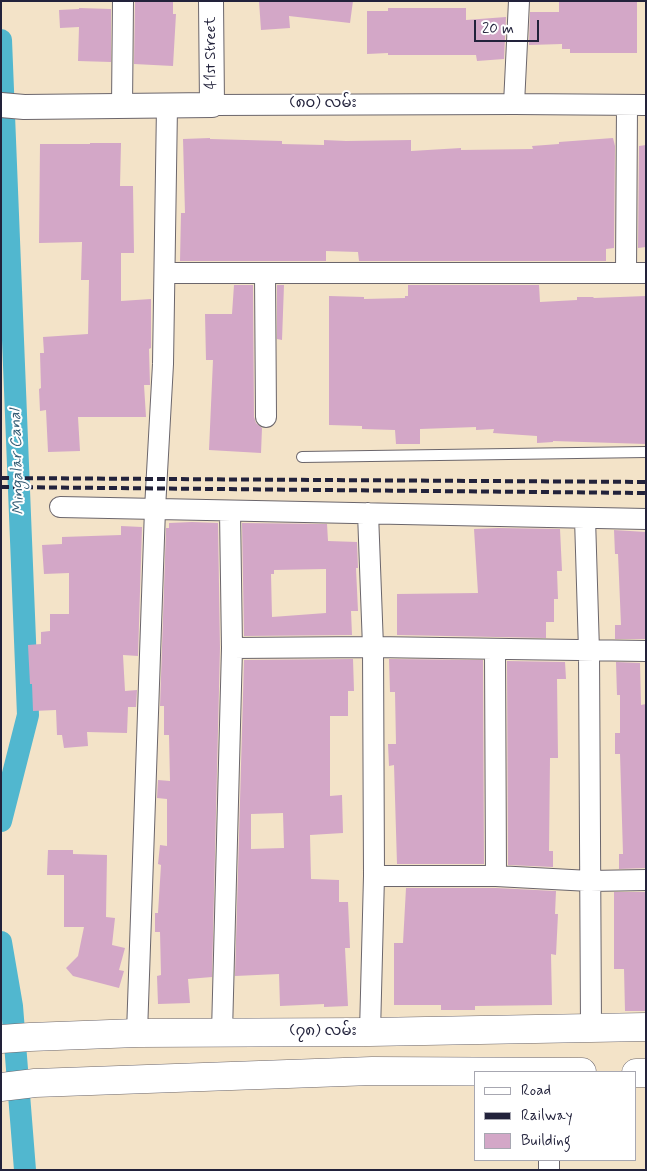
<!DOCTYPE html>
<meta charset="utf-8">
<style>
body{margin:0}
#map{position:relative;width:647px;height:1171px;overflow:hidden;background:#f3e3c8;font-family:Mynerve,sans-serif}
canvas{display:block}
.frame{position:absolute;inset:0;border:2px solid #22223b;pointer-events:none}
.legend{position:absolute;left:474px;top:1071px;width:162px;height:90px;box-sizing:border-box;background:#fff;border:1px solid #a7a7b1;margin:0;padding:6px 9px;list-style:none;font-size:15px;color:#22223b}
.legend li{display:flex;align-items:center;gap:10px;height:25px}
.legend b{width:25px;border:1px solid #a7a7b1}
.scale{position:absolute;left:474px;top:20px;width:65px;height:22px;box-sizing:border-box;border:2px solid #22223b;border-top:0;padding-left:6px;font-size:15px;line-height:18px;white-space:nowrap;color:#22223b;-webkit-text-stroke:4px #fff;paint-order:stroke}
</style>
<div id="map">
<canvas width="647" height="1171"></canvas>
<div class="frame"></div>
<ul class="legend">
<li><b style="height:6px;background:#fff"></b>Road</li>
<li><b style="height:6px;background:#22223b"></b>Railway</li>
<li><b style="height:14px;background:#d3a7c7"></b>Building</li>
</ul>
<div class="scale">20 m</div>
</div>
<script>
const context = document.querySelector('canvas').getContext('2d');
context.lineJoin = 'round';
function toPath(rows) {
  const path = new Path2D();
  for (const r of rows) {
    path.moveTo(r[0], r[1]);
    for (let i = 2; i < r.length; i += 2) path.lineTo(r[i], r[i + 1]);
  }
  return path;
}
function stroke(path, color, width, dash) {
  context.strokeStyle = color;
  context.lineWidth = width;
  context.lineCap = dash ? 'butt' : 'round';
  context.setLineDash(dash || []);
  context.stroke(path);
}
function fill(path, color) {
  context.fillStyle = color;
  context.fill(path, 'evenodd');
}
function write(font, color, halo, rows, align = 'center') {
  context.font = font + ' Mynerve,"Noto Sans Myanmar",sans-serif';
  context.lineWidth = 4;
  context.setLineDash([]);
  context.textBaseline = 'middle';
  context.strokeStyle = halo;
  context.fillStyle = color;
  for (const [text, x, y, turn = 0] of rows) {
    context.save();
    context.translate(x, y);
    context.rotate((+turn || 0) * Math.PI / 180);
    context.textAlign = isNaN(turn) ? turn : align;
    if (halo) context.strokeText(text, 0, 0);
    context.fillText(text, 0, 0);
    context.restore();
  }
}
stroke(toPath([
 [1,40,28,715,1,821],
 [1,942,12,1006,25,1170]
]), '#51b7cf', 22);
fill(toPath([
 [135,1,173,1,173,14,176,14,173,66,134,64],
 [259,1,353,1,350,23,289,16,290,28,261,30],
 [559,1,637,1,637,53,570,53,570,49,562,49,562,44,529,45,530,12,559,12],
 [79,8,111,9,111,62,78,61,79,27,60,28,59,10,79,9],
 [388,8,466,8,466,20,506,17,504,59,477,61,476,55,388,55,388,53,367,54,367,11,388,11],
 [210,138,210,139,282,141,282,144,324,145,324,140,346,141,411,140,411,151,461,148,461,150,533,149,532,146,559,144,559,142,613,138,615,146,614,248,606,249,606,261,359,261,358,252,326,251,326,261,180,261,181,213,185,213,183,139],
 [90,143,121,143,120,186,133,186,134,253,121,253,121,301,151,299,151,348,149,349,150,385,144,385,146,417,78,417,80,451,48,452,46,410,40,411,39,389,41,388,40,353,44,353,43,337,88,334,89,280,81,280,82,242,39,243,40,144,90,144],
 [646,145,646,247,638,248,639,146],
 [234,285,253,285,254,417,256,423,262,428,261,453,209,450,213,360,206,360,205,314,232,314],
 [277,285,284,285,282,340,277,339],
 [408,285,539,285,540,302,577,300,577,297,593,297,594,298,646,296,646,444,553,441,553,442,537,443,537,436,493,433,494,429,476,430,476,427,420,429,420,444,396,444,395,430,362,429,362,426,329,425,329,296,364,297,364,299,405,298,405,296,408,296],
 [192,522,218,523,220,648,212,977,188,979,190,1003,158,1004,157,976,161,975,160,932,155,932,155,913,158,913,161,865,158,864,160,845,167,846,167,799,157,798,158,780,170,781,169,735,164,735,164,706,160,706,166,528,169,528,169,523],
 [242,523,327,524,328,541,357,542,358,568,356,568,358,611,351,611,352,635,244,636],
 [326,569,326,613,272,617,271,574,274,574,274,570],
 [121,526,142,527,138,656,123,655,125,691,137,690,136,707,128,707,127,733,87,732,88,746,64,748,62,735,57,735,56,710,33,711,32,684,30,684,28,645,41,644,41,632,50,631,50,614,69,614,69,573,44,574,42,545,62,544,62,537,121,535],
 [498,528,560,529,562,571,557,571,558,599,554,599,554,622,546,622,546,638,397,635,397,594,478,593,474,529],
 [614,530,646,532,646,639,615,639,615,625,621,625,618,554,615,554],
 [353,659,354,691,348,691,348,716,330,716,330,796,342,795,343,833,310,835,311,879,339,880,339,902,348,902,350,948,345,948,348,1006,324,1007,324,1004,280,1006,279,974,235,976,244,660],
 [283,813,284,848,251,849,251,814],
 [389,659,483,660,484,864,397,864,394,765,389,766,388,744,396,744,395,692,390,692],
 [507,661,565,662,566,679,557,679,558,758,550,758,549,851,553,851,553,867,508,865],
 [616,662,640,663,641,705,646,704,646,868,619,869,619,854,623,854,620,754,615,754,615,733,620,733,620,695,617,695],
 [48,850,73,850,73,854,107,855,106,917,115,918,112,945,125,948,119,970,124,971,119,988,73,976,66,968,78,956,84,927,64,927,64,875,47,875],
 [406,888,496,888,556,891,555,914,558,914,556,955,551,954,552,1005,475,1006,475,1010,441,1010,441,1005,394,1005,394,943,403,943],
 [614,892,646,892,646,1011,625,1011,624,969,614,969]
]), '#d3a7c7');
const service = toPath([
 [302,457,646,452]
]);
const minor = toPath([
 [514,104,519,1],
 [212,105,514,104,646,105],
 [122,106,123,1],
 [165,273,646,273],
 [265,273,266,417],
 [626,273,627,105],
 [60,507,646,519],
 [368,513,373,647,374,876,370,1032],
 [585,518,589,651,591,1027],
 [232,648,373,647,646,651],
 [495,650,496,876],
 [374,876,496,876,590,881,646,880],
 [222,1032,232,648,230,511],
 [137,1033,155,509,163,364,167,106],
 [549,1170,549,1160]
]);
const tertiary = toPath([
 [1,105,24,107,212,105,211,1]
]);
const primary = toPath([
 [1,1039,30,1037,137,1033,370,1032,646,1027],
 [636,1073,646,1073],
 [1,1087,35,1083,372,1071,582,1072]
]);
stroke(service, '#6b666c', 12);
stroke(minor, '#6b666c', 22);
stroke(tertiary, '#6b666c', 26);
stroke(primary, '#6b666c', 29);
stroke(service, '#fff', 10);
stroke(minor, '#fff', 20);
stroke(tertiary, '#fff', 24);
stroke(primary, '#fff', 28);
stroke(toPath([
 [1,478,646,482],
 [1,487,646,493]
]), '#22223b', 4, [8, 4]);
write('15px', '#22223b', '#fff', [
 ["41st Street",212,53,-90],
 ["(၈၀) လမ်း",323,104],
 ["(၇၈) လမ်း",323,1032]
]);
write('italic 16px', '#355e76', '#fff', [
 ["Mingalar Canal",18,462,-92]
]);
</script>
